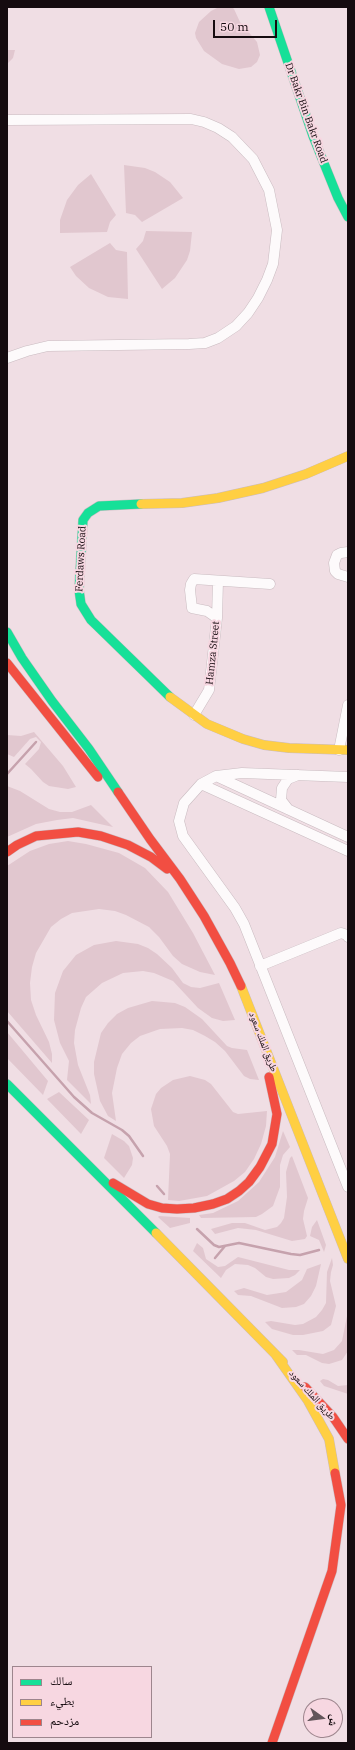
<!DOCTYPE html>
<meta charset="utf-8">
<style>
body{margin:0}
#map{position:relative;width:355px;height:1750px;overflow:hidden;background:#f0dee4;font-family:"IBM Plex Serif","Noto Naskh Arabic",serif}
canvas{display:block}
.frame{position:absolute;inset:0;border:8px solid #150b0f;pointer-events:none}
.legend{position:absolute;left:12px;top:1666px;width:140px;height:72px;box-sizing:border-box;background:#f7d7e1;border:1px solid #9d858d;margin:0;padding:5px 7px;list-style:none;font-size:12px;color:#150b0f}
.legend li{display:flex;align-items:center;gap:8px;height:20px}
.legend b{width:20px;border:1px solid #9d858d}
.north{position:absolute;left:303px;top:1698px;width:40px;height:40px;box-sizing:border-box;background:#f7d7e1;border:1px solid #9d858d;border-radius:50%;rotate:104deg;font-size:11px;font-weight:700;line-height:16px;text-align:center;color:#150b0f}
.north::after{content:'';display:block;margin:auto;width:14px;height:18px;background:#62555a;clip-path:polygon(50% 0,100% 100%,50% 72%,0 100%)}
.scale{position:absolute;left:213px;top:20px;width:64px;height:18px;box-sizing:border-box;border:2px solid #150b0f;border-top:0;padding-left:5px;font-size:12px;line-height:14px;white-space:nowrap;color:#150b0f;-webkit-text-stroke:3px #f7d7e1;paint-order:stroke}
</style>
<div id="map">
<canvas width="355" height="1750"></canvas>
<div class="frame"></div>
<ul class="legend">
<li><b style="height:5px;background:#16e098"></b>سالك</li>
<li><b style="height:5px;background:#ffcf43"></b>بطيء</li>
<li><b style="height:5px;background:#f24e42"></b>مزدحم</li>
</ul>
<div class="north">ش</div>
<div class="scale">50 m</div>
</div>
<script>
const context = document.querySelector('canvas').getContext('2d');
context.lineJoin = 'round';
function fill(path, color) {
  context.fillStyle = color;
  context.fill(path, 'evenodd');
}
function toPath(rows) {
  const path = new Path2D();
  for (const r of rows) {
    path.moveTo(r[0], r[1]);
    for (let i = 2; i < r.length; i += 2) path.lineTo(r[i], r[i + 1]);
  }
  return path;
}
function stroke(path, color, width, dash) {
  context.strokeStyle = color;
  context.lineWidth = width;
  context.lineCap = dash ? 'butt' : 'round';
  context.setLineDash(dash || []);
  context.stroke(path);
}
function write(font, color, halo, rows, align = 'center') {
  context.font = font + ' "IBM Plex Serif","Noto Naskh Arabic",serif';
  context.lineWidth = 4;
  context.setLineDash([]);
  context.textBaseline = 'middle';
  context.strokeStyle = halo;
  context.fillStyle = color;
  for (const [text, x, y, turn = 0] of rows) {
    context.save();
    context.translate(x, y);
    context.rotate((+turn || 0) * Math.PI / 180);
    context.textAlign = isNaN(turn) ? turn : align;
    if (halo) context.strokeText(text, 0, 0);
    context.fillText(text, 0, 0);
    context.restore();
  }
}
fill(toPath([
 [219,7,232,7,234,9,240,22,257,42,260,55,257,62,251,67,239,69,222,64,204,51,196,38,195,33,199,22,211,11],
 [7,30,8,50,15,50,13,58,7,64],
 [124,165,145,168,155,172,170,182,183,198,142,222,135,215,126,213],
 [91,174,116,215,110,222,107,232,60,233,60,220,67,200,78,185],
 [146,231,192,232,190,251,187,260,175,278,162,289,136,249,143,241],
 [110,243,116,250,127,252,128,299,108,297,89,288,76,276,70,267],
 [34,732,63,766,76,787,68,789,49,786,43,782,31,769,25,764,39,749,41,742,36,737,30,739,14,757,7,754,7,735,21,736],
 [7,786,20,791,49,809,60,812,72,812,91,805,113,827,73,818,57,820,36,824,7,837],
 [68,841,86,844,119,853,145,868,168,892,193,933,215,975,200,972,182,964,173,956,159,937,149,927,126,915,115,911,99,909,72,913,61,919,51,927,36,953,32,967,30,983,31,1000,36,1015,49,1042,52,1054,52,1063,7,1011,7,866,30,851,49,844],
 [116,941,138,944,148,948,157,954,172,968,183,983,191,987,200,988,219,983,235,1020,223,1021,212,1018,198,1008,173,981,154,973,143,971,123,973,102,983,86,997,81,1008,75,1030,74,1043,78,1065,90,1095,91,1104,67,1080,69,1061,60,1043,54,1020,55,993,63,971,76,955,94,945],
 [152,1001,175,1003,185,1007,202,1019,227,1046,232,1048,247,1050,259,1080,250,1079,244,1076,225,1051,215,1042,205,1036,193,1030,182,1028,160,1029,140,1036,131,1043,122,1054,117,1068,112,1093,116,1121,108,1116,100,1101,94,1074,94,1062,101,1033,108,1023,117,1014,128,1008],
 [7,1032,48,1081,43,1095,7,1058],
 [190,1076,205,1080,211,1084,233,1112,238,1114,267,1111,266,1126,261,1144,254,1159,245,1172,234,1181,207,1196,179,1201,168,1200,170,1154,167,1146,154,1126,151,1109,156,1094,161,1088,173,1080],
 [59,1092,89,1120,81,1134,47,1099],
 [283,1131,290,1147,283,1155,280,1165,280,1187,273,1206,262,1214,256,1217,201,1218,199,1215,213,1213,238,1201,259,1182,275,1157],
 [112,1134,124,1141,129,1146,133,1158,132,1165,124,1178,104,1158],
 [292,1156,308,1198,304,1211,303,1219,307,1236,305,1239,292,1241,256,1230,238,1228,215,1234,211,1229,232,1223,245,1223,265,1230,277,1227,281,1223,284,1218,287,1197,286,1172,290,1158],
 [159,1216,190,1218,190,1223,170,1228,158,1217],
 [317,1220,326,1245,324,1252,319,1240,310,1236,312,1227],
 [197,1243,203,1248,206,1259,218,1267,225,1266,238,1257,289,1270,300,1270,295,1275,289,1278,273,1279,266,1277,255,1268,248,1265,235,1264,226,1270,221,1278,193,1251],
 [332,1258,333,1265,331,1272,330,1281,336,1306,331,1325,323,1331,303,1335,293,1335,272,1329,265,1322,271,1321,295,1325,303,1324,316,1317,322,1310,326,1303,327,1272],
 [321,1264,316,1286,311,1296,304,1304,296,1307,282,1308,251,1296,238,1295,234,1291,244,1288,267,1295,286,1292,302,1280,307,1269],
 [348,1311,348,1351,342,1360,329,1364,322,1363,306,1355,297,1355,292,1350,299,1350,323,1354,334,1350,342,1341],
 [323,1379,328,1380,338,1386,348,1385,348,1394,324,1386,320,1381]
]), '#e1c7cf');
stroke(toPath([
 [7,774,36,742],
 [7,1021,74,1097,92,1113,122,1130,129,1136,143,1156],
 [157,1186,164,1194],
 [197,1229,214,1245,219,1247,239,1243,291,1254,300,1255,319,1250],
 [215,1258,225,1246]
]), '#c6a2ad', 2.5);
const street = toPath([
 [7,120,191,119,204,122,218,128,232,137,253,159,269,190,277,230,273,264,267,280,258,298,248,313,236,326,218,338,205,343,189,344,48,346,27,351,7,358],
 [348,552,341,553,337,555,334,563,335,571,338,574,348,577],
 [217,618,207,611,192,608,190,590,191,584,194,579,270,584],
 [194,715,209,690,217,618,218,581],
 [339,750,348,705],
 [216,776,348,837],
 [348,777,242,773,216,776,201,784,184,803,179,821,183,836,235,908,244,924,348,1187],
 [201,784,348,851],
 [288,809,281,800,282,788,288,779,298,775],
 [260,966,341,933,347,935,348,937]
]);
const fast = toPath([
 [269,7,313,136,338,198,348,217],
 [141,504,99,506,88,513,83,520,79,590,81,604,91,620,170,697],
 [7,632,22,658,52,701,89,749,118,792],
 [7,1084,156,1233]
]);
const slow = toPath([
 [141,504,182,503,218,498,263,488,306,474,348,456],
 [170,697,207,724,243,739,264,745,289,748,348,750],
 [241,986,348,1259],
 [156,1233,283,1362],
 [275,1354,308,1401,329,1439,335,1473]
]);
const jam = toPath([
 [7,663,98,777],
 [118,792,150,839,180,879,204,916,230,963,241,986],
 [7,852,17,845,36,836,78,832,101,836,128,845,151,857,167,869],
 [113,1183,148,1204,162,1208,177,1209,194,1208,213,1204,227,1199,239,1191,249,1182,260,1167,272,1144,277,1114,269,1077],
 [305,1387,333,1417,348,1439],
 [272,1743,332,1571,341,1505,335,1473]
]);
stroke(street, '#c9bbc0', 11);
stroke(fast, '#c9bbc0', 10);
stroke(slow, '#c9bbc0', 10);
stroke(jam, '#c9bbc0', 10);
stroke(street, '#fdfafb', 10);
stroke(fast, '#16e098', 9);
stroke(slow, '#ffcf43', 9);
stroke(jam, '#f24e42', 9);
write('10px', '#150b0f', '#f7d7e1', [
 ["Dr Bakr Bin Bakr Road",306,113,70],
 ["Ferdaws Road",81,559,-87],
 ["Hamza Street",213,653,-84],
 ["طريق الملك سعود",263,1042,69],
 ["طريق الملك سعود",312,1395,48]
]);
</script>
